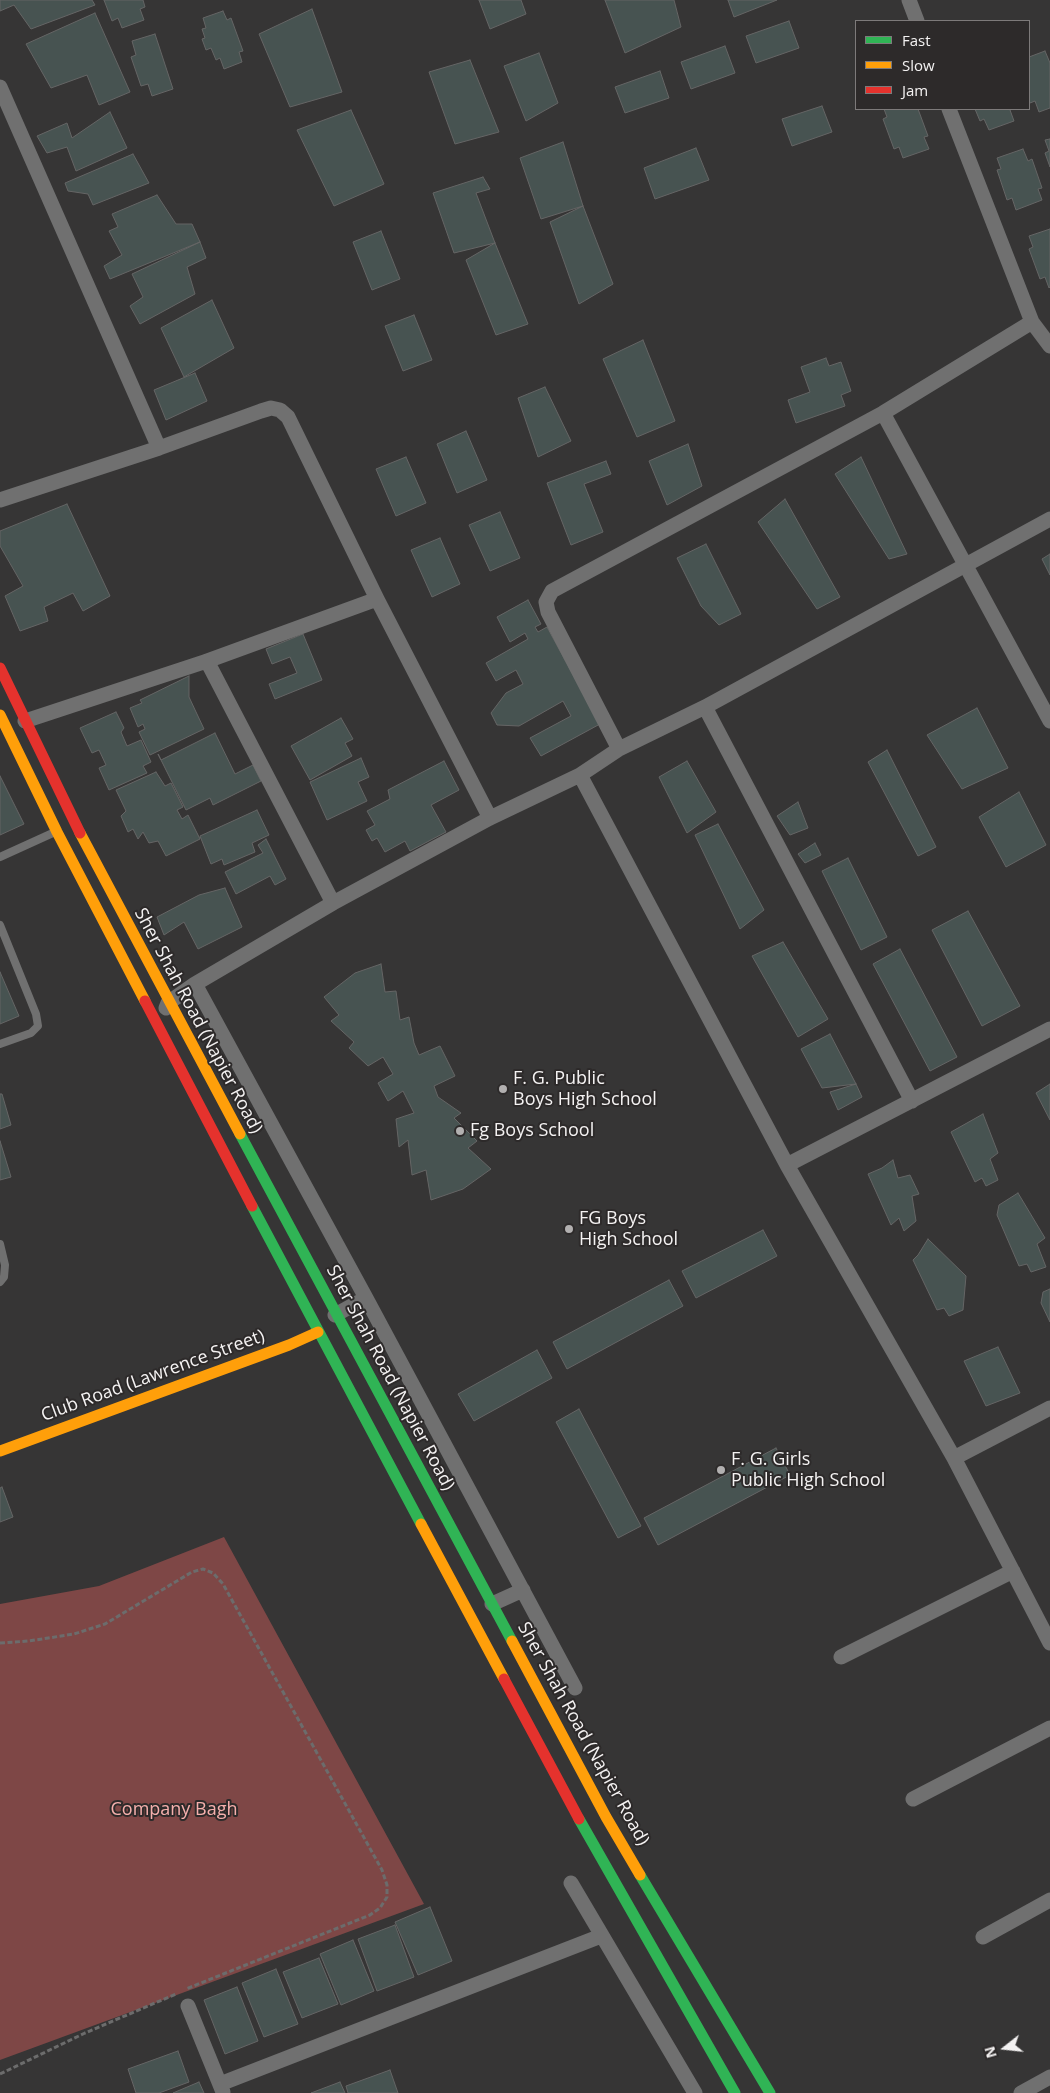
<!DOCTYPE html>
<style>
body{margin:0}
#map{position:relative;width:1050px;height:2093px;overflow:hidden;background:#363535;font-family:"Open Sans",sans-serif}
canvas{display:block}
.legend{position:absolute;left:855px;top:20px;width:175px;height:90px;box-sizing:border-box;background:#2d2a2a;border:1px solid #7d7a7a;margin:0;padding:6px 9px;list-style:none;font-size:15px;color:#f4f2f2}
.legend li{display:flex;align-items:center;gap:10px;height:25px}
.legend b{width:25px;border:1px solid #7d7a7a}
.north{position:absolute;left:980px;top:2023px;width:50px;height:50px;-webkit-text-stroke:4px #2d2a2a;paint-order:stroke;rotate:254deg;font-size:14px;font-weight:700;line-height:20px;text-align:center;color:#f4f2f2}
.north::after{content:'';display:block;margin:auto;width:18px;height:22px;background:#f4f2f2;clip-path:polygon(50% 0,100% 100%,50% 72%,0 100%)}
</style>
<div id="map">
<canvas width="1050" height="2093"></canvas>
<ul class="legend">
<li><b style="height:6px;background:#30b455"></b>Fast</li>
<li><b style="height:6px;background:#ff9f0a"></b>Slow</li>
<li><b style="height:6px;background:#e5322d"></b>Jam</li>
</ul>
<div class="north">N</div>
</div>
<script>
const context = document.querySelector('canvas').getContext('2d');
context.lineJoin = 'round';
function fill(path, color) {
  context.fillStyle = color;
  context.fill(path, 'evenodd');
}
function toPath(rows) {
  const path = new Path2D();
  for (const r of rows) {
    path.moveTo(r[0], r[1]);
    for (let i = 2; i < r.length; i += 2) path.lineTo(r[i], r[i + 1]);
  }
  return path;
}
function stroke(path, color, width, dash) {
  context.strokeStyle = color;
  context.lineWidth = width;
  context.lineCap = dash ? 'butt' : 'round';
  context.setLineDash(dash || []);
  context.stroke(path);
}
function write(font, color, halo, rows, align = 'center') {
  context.font = font + ' "Open Sans",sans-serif';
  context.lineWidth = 4;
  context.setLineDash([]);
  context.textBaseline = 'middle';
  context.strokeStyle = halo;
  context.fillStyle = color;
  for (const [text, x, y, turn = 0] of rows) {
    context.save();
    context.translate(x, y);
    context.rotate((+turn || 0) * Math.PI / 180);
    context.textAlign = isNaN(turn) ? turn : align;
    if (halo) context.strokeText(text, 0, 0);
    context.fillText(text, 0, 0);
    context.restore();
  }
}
fill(toPath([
 [224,1537,424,1904,0,2060,0,1604,99,1586]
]), '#7e4746');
const building = toPath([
 [0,0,92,0,95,5,31,29,14,5,0,11,0,0],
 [104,0,143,0,145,7,140,9,144,20,122,28,118,18,112,21,104,0],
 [479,0,521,0,526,14,490,29,479,0],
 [605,0,674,0,681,27,625,53,605,0],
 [728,0,777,0,734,17,728,0],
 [312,9,342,92,290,107,259,34,312,9],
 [223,11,227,20,231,18,243,51,239,52,242,62,224,69,220,58,216,60,211,48,206,50,202,39,205,38,202,29,206,28,203,18,223,11],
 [95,13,130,92,99,105,87,75,51,88,26,44,95,13],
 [789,21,799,48,756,63,746,36,789,21],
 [155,34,173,89,152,96,148,84,141,86,131,57,136,55,132,41,155,34],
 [725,46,735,73,691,89,681,62,725,46],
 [1045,51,1050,63,1050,108,1039,112,1035,101,1030,103,1029,100,1029,57,1045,51],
 [539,53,558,103,526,121,504,66,539,53],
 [470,60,499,132,455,144,429,72,470,60],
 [660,71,669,98,625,113,615,87,660,71],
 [822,106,832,132,792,146,782,119,822,106],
 [884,109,918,109,928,136,924,137,929,149,903,158,899,147,894,149,883,119,887,117,884,109],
 [975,109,1013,109,1010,110,1014,121,989,130,984,119,980,121,975,109],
 [351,110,384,184,334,206,297,130,351,110],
 [110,112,127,148,76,171,67,147,47,153,37,136,67,123,72,138,110,112],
 [1050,139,1050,167,1045,153,1049,151,1045,140,1050,139],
 [563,142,583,206,541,219,520,158,563,142],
 [696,148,709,180,655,199,644,168,696,148],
 [1023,149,1028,161,1032,159,1042,188,1038,189,1042,200,1016,210,1012,198,1007,200,997,170,1001,169,997,158,1023,149],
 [133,154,149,183,93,205,88,194,68,191,65,183,133,154],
 [483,177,490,189,476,193,495,243,454,253,433,193,483,177],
 [157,195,176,224,192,224,200,242,110,279,104,266,122,255,109,231,118,227,112,214,157,195],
 [583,206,613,284,579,304,550,222,583,206],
 [1050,229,1050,287,1049,288,1045,277,1040,279,1029,249,1033,247,1029,236,1050,229],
 [381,231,400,279,372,290,353,242,381,231],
 [200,242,206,258,187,267,195,294,140,324,130,306,143,297,132,274,200,242],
 [495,243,528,324,496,335,466,260,495,243],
 [212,300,234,348,184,377,161,328,212,300],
 [414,315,432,360,403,371,385,326,414,315],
 [643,340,675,421,637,437,603,359,643,340],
 [826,358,829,366,841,362,851,391,841,395,845,406,796,423,788,400,810,392,801,367,826,358],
 [195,373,207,401,166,420,154,390,195,373],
 [545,387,571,441,538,457,518,398,545,387],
 [466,431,487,480,457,493,437,444,466,431],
 [688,444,702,486,667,505,649,461,688,444],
 [406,457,426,503,396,516,376,469,406,457],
 [861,457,907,554,889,559,835,474,861,457],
 [606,461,611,474,584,484,603,532,571,545,547,483,606,461],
 [785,499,840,597,817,609,758,522,785,499],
 [67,504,110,596,83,611,73,593,44,607,48,621,20,631,5,596,23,586,0,546,0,531,67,504],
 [500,512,520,558,490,571,469,525,500,512],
 [440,538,460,584,432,597,411,550,440,538],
 [706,544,741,614,719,625,701,606,677,558,706,544],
 [1050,554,1050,575,1042,559,1050,554],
 [528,600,541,624,535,627,538,632,547,627,600,724,541,756,530,738,571,716,563,701,519,726,497,725,491,713,506,693,523,684,516,670,496,681,486,663,528,639,525,633,510,642,497,617,528,600],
 [303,634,322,680,275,699,269,684,297,673,290,657,272,664,266,649,303,634],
 [189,676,189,697,204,729,150,755,139,732,145,729,143,724,138,727,130,708,142,703,140,700,189,676],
 [977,708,1008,768,962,789,927,735,977,708],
 [116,712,124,728,121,732,127,746,141,740,151,762,143,766,147,773,109,790,99,768,106,765,99,750,92,753,80,728,116,712],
 [341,718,353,739,345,743,352,756,310,780,291,746,341,718],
 [215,733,235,774,253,765,261,781,213,805,210,798,186,810,158,754,161,760,215,733],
 [887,750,936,847,918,856,868,762,887,750],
 [361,758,369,777,358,782,367,801,327,820,310,782,361,758],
 [444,761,459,790,431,805,446,832,410,851,405,841,385,852,377,838,372,841,366,830,375,825,367,811,390,799,388,790,444,761],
 [687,761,716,812,687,833,659,777,687,761],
 [156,772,165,786,171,783,183,807,177,810,182,819,188,815,200,839,166,856,158,841,149,843,143,832,138,839,133,829,128,832,121,816,126,811,116,790,156,772],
 [0,776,24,824,0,835,0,776],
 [1019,792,1046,845,1006,867,979,817,1019,792],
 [798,802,808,828,790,835,777,816,798,802],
 [257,810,269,835,252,843,255,852,224,865,222,859,211,864,200,836,257,810],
 [718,824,764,910,740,929,695,835,718,824],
 [266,839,286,879,275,885,270,876,236,894,225,872,263,853,258,845,266,839],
 [815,843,821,855,805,863,798,854,815,843],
 [848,858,887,937,861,950,822,871,848,858],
 [225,888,242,927,198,949,184,922,164,935,157,917,199,895,225,888],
 [968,911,1020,1006,982,1026,932,930,968,911],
 [783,942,828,1019,798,1037,752,956,783,942],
 [900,949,957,1057,930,1071,873,964,900,949],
 [381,964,385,992,396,991,400,1020,409,1017,414,1043,419,1055,440,1046,455,1076,434,1086,438,1097,461,1113,454,1118,477,1141,468,1148,491,1169,463,1189,431,1200,426,1170,412,1175,408,1140,399,1147,396,1119,414,1113,403,1091,388,1101,378,1083,393,1074,383,1057,368,1066,349,1048,354,1042,331,1021,339,1015,324,997,355,973,381,964],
 [0,972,19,1016,0,1024,0,972],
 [830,1034,856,1084,822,1088,801,1049,830,1034],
 [856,1084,862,1097,838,1110,830,1092,856,1084],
 [1050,1084,1050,1120,1036,1093,1050,1084],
 [0,1094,2,1094,11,1125,0,1129,0,1094],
 [983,1114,998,1153,990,1159,998,1180,986,1186,982,1178,975,1182,951,1132,983,1114],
 [0,1141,11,1177,0,1180,0,1141],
 [893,1160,898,1178,910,1175,919,1194,912,1196,916,1221,904,1231,899,1218,891,1225,868,1174,882,1168,893,1160],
 [1018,1193,1045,1238,1037,1244,1046,1267,1031,1272,1027,1264,1019,1266,997,1215,999,1205,1018,1193],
 [763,1230,777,1256,696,1298,682,1271,763,1230],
 [928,1239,966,1276,963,1310,949,1316,944,1308,937,1310,913,1260,918,1255,928,1239],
 [669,1280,683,1306,567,1369,553,1342,669,1280],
 [1050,1289,1050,1322,1041,1303,1043,1292,1050,1289],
 [998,1347,1020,1393,986,1406,964,1361,998,1347],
 [537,1350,552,1378,474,1421,458,1394,537,1350],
 [579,1409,641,1526,618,1538,556,1422,579,1409],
 [776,1448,790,1475,658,1545,644,1518,776,1448],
 [2,1487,13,1517,0,1522,0,1488,2,1487],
 [430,1907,452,1961,418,1975,395,1922,430,1907],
 [395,1925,414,1977,377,1991,358,1939,395,1925],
 [353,1940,374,1991,341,2005,320,1954,353,1940],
 [319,1958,338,2004,302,2018,283,1972,319,1958],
 [276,1969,298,2024,264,2037,242,1983,276,1969],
 [237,1987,258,2041,225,2054,204,2000,237,1987],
 [178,2051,189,2082,159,2093,136,2093,128,2069,178,2051],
 [390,2070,398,2093,348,2093,346,2086,390,2070],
 [199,2082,204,2093,173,2093,199,2082],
 [340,2082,345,2093,311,2093,340,2082]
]);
fill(building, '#475351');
stroke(building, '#656565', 1);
stroke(toPath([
 [0,1643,29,1641,74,1634,105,1624,192,1572,203,1569,213,1573,223,1584,382,1870,387,1885,387,1897,380,1908,370,1915,186,1989],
 [0,2074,85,2033,176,1994]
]), '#6c6c6c', 3, [5, 2.5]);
stroke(toPath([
 [0,857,55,832],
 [0,925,36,1014,38,1026,31,1033,0,1044],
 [0,1244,5,1265,4,1277,0,1282]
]), '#707070', 8);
stroke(toPath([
 [909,0,917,21],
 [0,87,159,448],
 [949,109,1032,322,1050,346],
 [883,413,1050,721],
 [0,500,159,448,261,411,271,408,280,410,288,417,377,599,490,818],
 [207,661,333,903],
 [705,707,912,1101],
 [25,721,207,661,377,599],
 [619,749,548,612,546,602,552,591,883,413,1032,322],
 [580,775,787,1165,954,1458,1050,1643],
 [195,984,366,1298,575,1688],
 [166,1008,168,1003,195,984,333,903,490,818,580,775,619,749,705,707,1050,519],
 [787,1165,1050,1029],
 [335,1315,366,1298],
 [954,1458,1050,1408],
 [492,1604,523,1590],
 [841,1657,1013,1571],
 [913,1799,1050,1728],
 [571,1883,695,2093],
 [983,1937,1050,1900],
 [188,2006,223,2092],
 [220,2084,601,1936],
 [1021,2093,1050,2077]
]), '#707070', 15);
stroke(toPath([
 [240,1134,512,1641],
 [252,1206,421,1524],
 [579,1819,735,2093],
 [640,1875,770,2093]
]), '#30b455', 11);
stroke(toPath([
 [0,715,57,832,145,1001],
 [80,833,240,1134],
 [0,1451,289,1345,318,1332],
 [421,1524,504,1679],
 [512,1641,606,1817,640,1875]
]), '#ff9f0a', 11);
stroke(toPath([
 [0,668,80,833],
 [145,1001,252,1206],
 [504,1679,579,1819]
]), '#e5322d', 11);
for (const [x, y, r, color] of [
 [503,1089,5,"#b2b0b0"],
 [460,1131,5,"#b2b0b0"],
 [569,1229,5,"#b2b0b0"],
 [721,1470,5,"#b2b0b0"]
]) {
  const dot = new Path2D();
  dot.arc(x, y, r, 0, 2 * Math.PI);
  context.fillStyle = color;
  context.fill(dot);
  stroke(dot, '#2d2a2a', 2);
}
write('18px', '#f4f2f2', '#2d2a2a', [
 ["Sher Shah Road (Napier Road)",198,1021,62],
 ["Club Road (Lawrence Street)",153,1376,-20],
 ["Sher Shah Road (Napier Road)",390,1378,62],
 ["Sher Shah Road (Napier Road)",583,1734,61]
]);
write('18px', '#f4f2f2', '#2d2a2a', [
 ["F. G. Public",513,1079],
 ["Boys High School",513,1100],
 ["Fg Boys School",470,1131],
 ["FG Boys",579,1219],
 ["High School",579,1240],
 ["F. G. Girls",731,1460],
 ["Public High School",731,1481]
], 'left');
write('18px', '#f6b0ad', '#2d2a2a', [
 ["Company Bagh",174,1810]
]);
</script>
